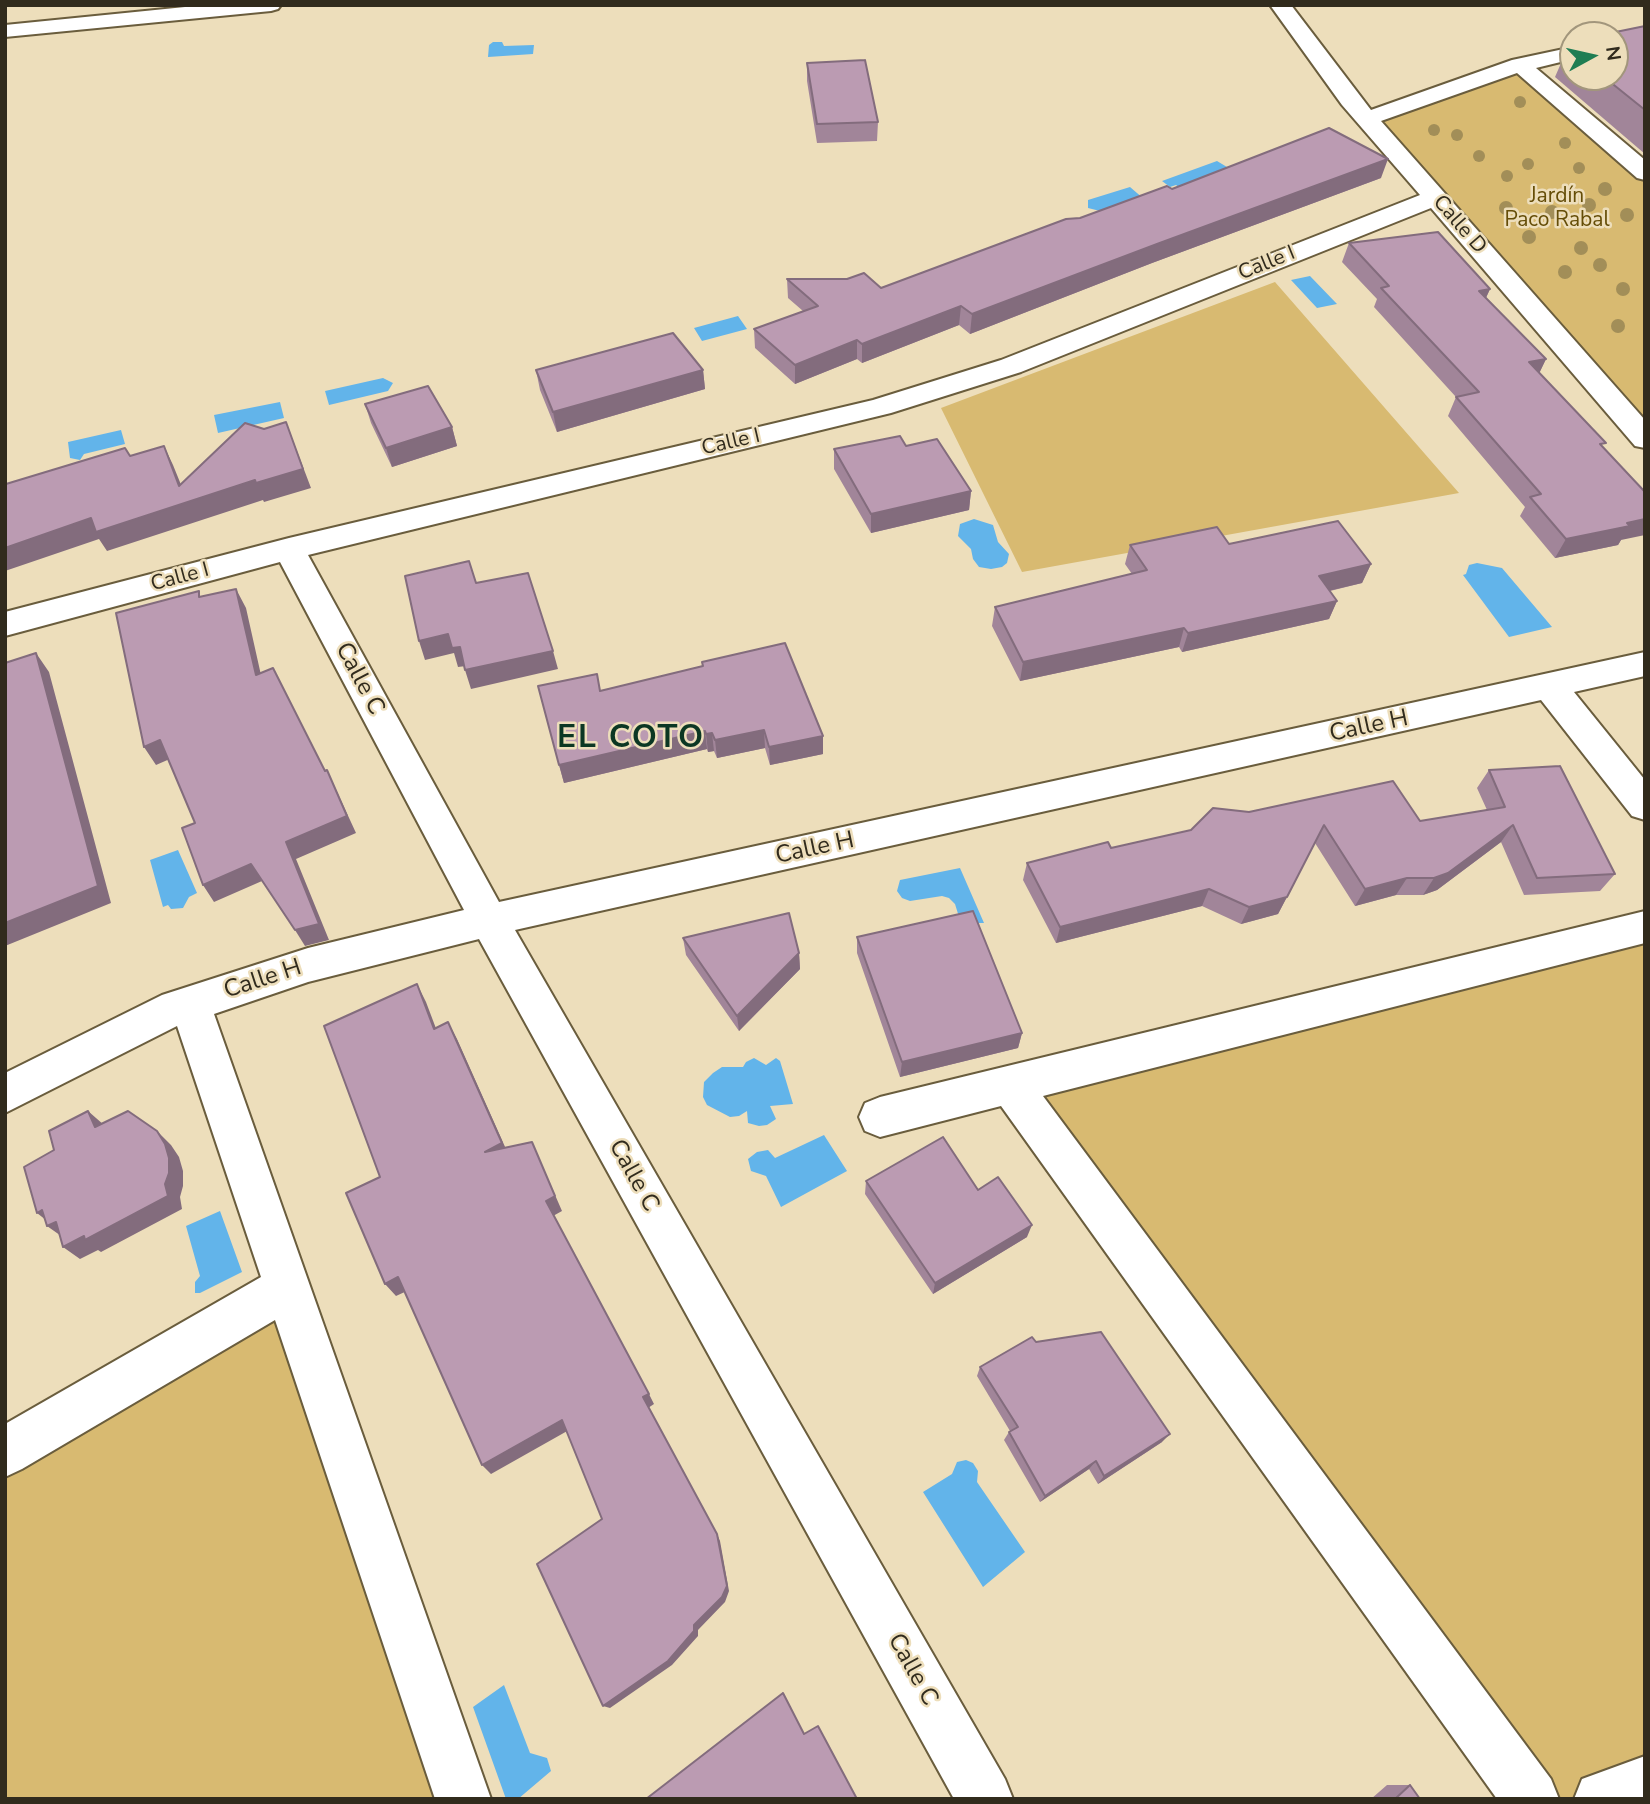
<!DOCTYPE html>
<meta charset="utf-8">
<style>
body{margin:0}
#map{position:relative;width:1650px;height:1804px;overflow:hidden;background:#eddebb;font-family:"Nunito Sans",sans-serif}
canvas{display:block}
.frame{position:absolute;inset:0;border:7px solid #312b1d;pointer-events:none}
.north{position:absolute;left:1559px;top:21px;width:70px;height:70px;box-sizing:border-box;background:#eddebb;border:2px solid #a2967c;border-radius:50%;rotate:82deg;font-size:19px;font-weight:700;line-height:28px;text-align:center;color:#312b1d}
.north::after{content:'';display:block;margin:auto;width:24px;height:32px;background:#1f7d53;clip-path:polygon(50% 0,100% 100%,50% 72%,0 100%)}
</style>
<div id="map">
<canvas width="1650" height="1804"></canvas>
<div class="frame"></div>
<div class="north">N</div>
</div>
<script>
const context = document.querySelector('canvas').getContext('2d');
context.lineJoin = 'round';
function fill(path, color) {
  context.fillStyle = color;
  context.fill(path, 'evenodd');
}
function toPath(rows) {
  const path = new Path2D();
  for (const r of rows) {
    path.moveTo(r[0], r[1]);
    for (let i = 2; i < r.length; i += 2) path.lineTo(r[i], r[i + 1]);
  }
  return path;
}
function stroke(path, color, width, dash) {
  context.strokeStyle = color;
  context.lineWidth = width;
  context.lineCap = dash ? 'butt' : 'round';
  context.setLineDash(dash || []);
  context.stroke(path);
}
function write(font, color, halo, rows, align = 'center') {
  context.font = font + ' "Nunito Sans",sans-serif';
  context.lineWidth = 5;
  context.setLineDash([]);
  context.textBaseline = 'middle';
  context.strokeStyle = halo;
  context.fillStyle = color;
  for (const [text, x, y, turn = 0] of rows) {
    context.save();
    context.translate(x, y);
    context.rotate((+turn || 0) * Math.PI / 180);
    context.textAlign = isNaN(turn) ? turn : align;
    if (halo) context.strokeText(text, 0, 0);
    context.fillText(text, 0, 0);
    context.restore();
  }
}
fill(toPath([
 [1520,65,1645,173,1645,439,1366,119],
 [1275,282,1459,493,1022,572,941,408],
 [1645,927,1645,1784,1602,1799,1531,1799,1010,1085],
 [292,1302,452,1799,5,1799,5,1468]
]), '#d8ba71');
fill(toPath([
 [493,42,502,42,504,46,534,45,533,54,488,57,489,45],
 [1217,161,1232,170,1181,189,1176,185,1170,187,1162,181],
 [1130,187,1144,199,1100,211,1088,208,1088,200],
 [1310,276,1337,304,1317,308,1291,280],
 [738,316,747,329,702,341,694,328],
 [383,378,393,383,388,391,329,405,325,391],
 [280,402,284,418,218,433,214,415],
 [121,430,125,444,84,454,80,460,70,458,68,442],
 [974,519,993,525,998,542,1009,554,1007,563,1002,567,991,569,979,567,973,559,971,549,958,536,960,524],
 [1477,563,1502,568,1552,627,1509,637,1463,575,1466,574,1469,565],
 [178,850,197,893,189,897,183,908,171,909,168,905,163,907,150,860],
 [960,868,984,923,970,923,959,917,955,904,949,898,942,896,910,901,902,898,897,891,900,880],
 [754,1058,766,1065,776,1058,780,1061,793,1104,770,1106,776,1119,767,1125,759,1126,748,1123,747,1111,739,1116,730,1117,707,1105,703,1097,704,1082,713,1073,722,1067,743,1067,746,1062],
 [824,1135,847,1171,781,1207,766,1176,751,1171,748,1159,757,1152,768,1150,775,1158],
 [220,1211,242,1272,200,1293,195,1293,195,1282,200,1276,186,1226],
 [966,1460,973,1463,978,1471,977,1482,1025,1552,983,1587,923,1492,952,1474,957,1462],
 [504,1685,530,1753,547,1758,551,1771,518,1799,506,1799,473,1707]
]), '#62b4ea');
const minor = toPath([
 [205,5,281,5,278,9,271,11,5,37,5,25,205,5],
 [1270,5,1291,5,1371,110,1512,60,1573,47,1573,59,1536,68,1645,160,1645,180,1637,178,1517,73,1381,121,1645,420,1645,448,1635,446,1431,208,1021,372,891,413,308,555,499,902,1645,652,1645,676,1574,692,1645,780,1645,820,1632,816,1541,700,515,930,1005,1779,1013,1799,954,1799,479,939,308,982,214,1014,491,1799,435,1799,275,1320,22,1469,5,1477,5,1424,261,1277,177,1026,5,1113,5,1073,162,995,308,948,464,910,280,562,5,636,5,612,289,538,873,400,1001,360,1420,195,1342,105,1270,5],
 [1645,911,1645,943,1043,1096,1551,1779,1559,1799,1497,1799,1001,1106,880,1137,865,1131,859,1117,865,1103,880,1097,1645,911],
 [1645,1756,1645,1799,1574,1799,1582,1779,1645,1756]
]);
stroke(minor, '#6a5d3d', 4);
fill(minor, '#fff');
context.fillStyle = '#a28e58';
for (const [x, y, r] of [
 [1520,102,6],
 [1434,130,6],
 [1457,135,6],
 [1565,143,6],
 [1479,156,6],
 [1528,164,6],
 [1579,168,6],
 [1507,176,6],
 [1605,189,7],
 [1589,205,7],
 [1506,208,7],
 [1552,212,7],
 [1627,215,7],
 [1529,237,7],
 [1581,248,7],
 [1600,265,7],
 [1565,272,7],
 [1623,289,7],
 [1618,326,7]
]) {
  context.beginPath();
  context.arc(x, y, r, 0, 2 * Math.PI);
  context.fill();
}
fill(toPath([
 [1645,26,1645,154,1555,77,1568,47,1572,47,1573,45,1573,77,1615,77],
 [807,63,878,122,877,141,817,143,807,81],
 [1381,178,1152,263,970,334,959,325,862,363,857,359,795,384,755,348,754,329,803,311,788,298,787,279,881,288,1080,218,1172,189],
 [1349,243,1490,289,1486,298,1546,359,1539,373,1603,448,1621,540,1618,545,1555,558,1520,516,1525,507,1448,416,1456,397,1374,307,1377,299,1342,262],
 [536,370,703,370,705,389,557,432,540,390],
 [365,404,452,427,457,446,392,467,371,423],
 [834,449,971,491,969,510,871,533,834,469],
 [1229,544,1371,564,1362,583,1330,591,1337,601,1329,619,1182,652,1179,647,1020,681,992,626,995,607,1132,574,1125,564,1130,545],
 [702,662,823,736,823,754,770,765,765,748,717,758,714,751,708,752,707,749,564,783,538,686,600,691,702,666],
 [1489,770,1615,874,1600,891,1524,895,1501,842,1437,890,1423,895,1396,895,1355,906,1315,843,1278,914,1241,924,1202,906,1056,943,1023,880,1027,863,1111,848,1191,830,1249,812,1420,821,1487,810,1477,788],
 [857,937,1022,1033,1018,1048,900,1077,857,953],
 [683,938,799,953,800,969,739,1031,686,955],
 [866,1181,978,1190,1027,1237,933,1294,865,1194],
 [1036,1342,1162,1442,1098,1484,1089,1469,1040,1502,1004,1440,1009,1432,1010,1431,977,1376,980,1367],
 [1387,1785,1410,1785,1420,1799,1371,1799]
]), '#a18599');
fill(toPath([
 [1388,159,1381,178,1152,263,970,334,972,314,1157,244],
 [1490,289,1481,308,1479,291],
 [961,306,959,325,862,363,862,344],
 [857,340,857,359,795,384,795,365],
 [1546,359,1537,378,1529,362],
 [703,370,705,389,557,432,553,412],
 [286,422,311,488,264,502,263,500,107,551,99,539,5,571,5,548,179,486,164,446,173,465,188,502],
 [452,427,457,446,392,467,386,448],
 [971,491,969,510,871,533,871,514],
 [1645,519,1645,535,1621,540,1618,545,1555,558,1566,539],
 [1371,564,1362,583,1311,595,1319,576],
 [236,589,246,608,265,693,256,675],
 [1337,601,1329,619,1182,652,1188,633],
 [1184,628,1179,647,1020,681,1023,662],
 [448,634,460,647,466,666,458,667,454,653,425,660,419,641],
 [553,651,558,669,471,689,465,670],
 [36,653,49,672,111,903,5,946,5,923],
 [764,730,765,748,717,758,715,740],
 [705,731,707,749,564,783,559,765],
 [712,733,714,751,708,752,706,734],
 [823,736,823,754,770,765,769,747],
 [160,740,172,758,156,765,144,747],
 [327,770,356,833,296,859,329,940,305,946,295,930,286,842],
 [1513,825,1501,842,1437,890,1423,895,1434,878],
 [251,864,262,881,214,902,203,885],
 [1407,878,1396,895,1355,906,1365,889],
 [1209,889,1202,906,1056,943,1060,927],
 [1287,897,1278,914,1241,924,1249,907],
 [799,953,800,969,739,1031,737,1016],
 [417,984,426,1002,443,1047,434,1029],
 [448,1022,457,1039,510,1158,485,1152],
 [1022,1033,1018,1048,900,1077,902,1062],
 [88,1111,104,1125,95,1127],
 [157,1131,171,1145,179,1157,183,1171,183,1186,180,1197,182,1209,101,1252,98,1250,80,1259,63,1247,165,1184],
 [532,1142,562,1211,553,1216,546,1201],
 [42,1210,58,1223,64,1238,47,1226,51,1224,37,1213],
 [1032,1225,1027,1237,933,1294,935,1283],
 [398,1277,409,1290,396,1296,385,1284],
 [649,1394,654,1404,648,1408,643,1397],
 [562,1420,569,1430,491,1474,482,1465],
 [1170,1434,1162,1442,1098,1484,1104,1476],
 [1096,1461,1089,1469,1040,1502,1045,1496],
 [717,1534,720,1541,729,1591,725,1602,698,1630,698,1636,672,1665,610,1708,603,1706]
]), '#836c7d');
const building = toPath([
 [1645,26,1645,110,1604,77,1615,77,1615,35,1601,35,1645,26],
 [865,60,878,122,817,124,807,63,865,60],
 [1329,128,1388,159,1157,244,972,314,961,306,862,344,857,340,795,365,754,329,818,306,787,279,847,279,864,273,881,288,1066,219,1080,218,1167,186,1172,189,1329,128],
 [1438,232,1490,289,1479,291,1546,359,1529,362,1606,443,1600,444,1645,492,1645,519,1627,523,1630,526,1566,539,1530,497,1541,494,1456,397,1479,392,1381,288,1389,286,1349,243,1438,232],
 [673,333,703,370,553,412,536,370,673,333],
 [428,386,452,427,386,448,365,404,428,386],
 [286,422,303,469,256,483,255,480,96,532,91,518,5,548,5,482,6,484,125,448,130,456,164,446,179,486,245,423,264,429,286,422],
 [900,436,906,446,937,439,971,491,871,514,834,449,900,436],
 [1338,521,1371,564,1319,576,1337,601,1188,633,1184,628,1023,662,995,607,1147,570,1130,545,1217,527,1229,544,1338,521],
 [469,561,476,583,528,573,553,651,465,670,460,647,452,648,448,634,419,641,405,576,469,561],
 [236,589,256,675,273,668,325,771,327,770,347,816,286,842,319,924,295,930,251,864,203,885,182,828,195,823,160,740,144,747,116,613,199,591,199,597,236,589],
 [785,643,823,736,769,747,764,730,715,740,712,733,706,734,705,731,559,765,538,686,597,674,600,691,703,666,702,662,785,643],
 [36,653,98,886,5,923,5,663,36,653],
 [1560,766,1615,874,1537,878,1513,825,1448,873,1434,878,1407,878,1365,889,1324,825,1287,897,1249,907,1209,889,1060,927,1027,863,1108,842,1111,848,1191,830,1213,808,1249,812,1393,781,1420,821,1505,807,1489,770,1560,766],
 [973,911,1022,1033,902,1062,857,937,973,911],
 [789,913,799,953,737,1016,683,938,789,913],
 [417,984,434,1029,448,1022,502,1143,485,1152,532,1142,555,1196,546,1201,649,1394,643,1397,717,1534,727,1586,722,1597,694,1625,694,1631,668,1661,603,1706,537,1564,602,1519,562,1420,482,1465,398,1277,385,1284,346,1193,380,1177,324,1026,417,984],
 [88,1111,95,1127,128,1111,157,1131,165,1144,169,1158,169,1173,165,1184,168,1196,85,1240,84,1236,63,1247,56,1222,47,1226,42,1210,37,1213,24,1167,54,1150,49,1131,88,1111],
 [943,1137,978,1190,998,1177,1032,1225,935,1283,866,1181,943,1137],
 [1101,1332,1170,1434,1104,1476,1096,1461,1045,1496,1009,1432,1018,1427,980,1367,1032,1337,1036,1342,1101,1332],
 [783,1693,804,1734,818,1726,857,1799,646,1799,783,1693],
 [1410,1785,1420,1799,1395,1799,1410,1785]
]);
fill(building, '#bb9bb2');
stroke(building, '#836c7d', 2);
write('21px', '#654d07', '#eddebb', [
 ["Jardín",1557,197],
 ["Paco Rabal",1557,221]
]);
write('21px', '#312b1d', '#eddebb', [
 ["Calle D",1459,225,49],
 ["Calle I",1267,264,-22],
 ["Calle I",731,443,-13],
 ["Calle I",180,578,-15]
]);
write('24px', '#312b1d', '#eddebb', [
 ["Calle C",359,679,62],
 ["Calle H",1369,727,-12],
 ["Calle H",815,849,-12],
 ["Calle H",263,980,-18],
 ["Calle C",633,1176,61],
 ["Calle C",912,1670,61]
]);
context.letterSpacing = '2px';
write('bold 32px', '#0b3723', '#eddebb', [
 ["EL COTO",631,739]
]);
context.letterSpacing = '0px';
</script>
